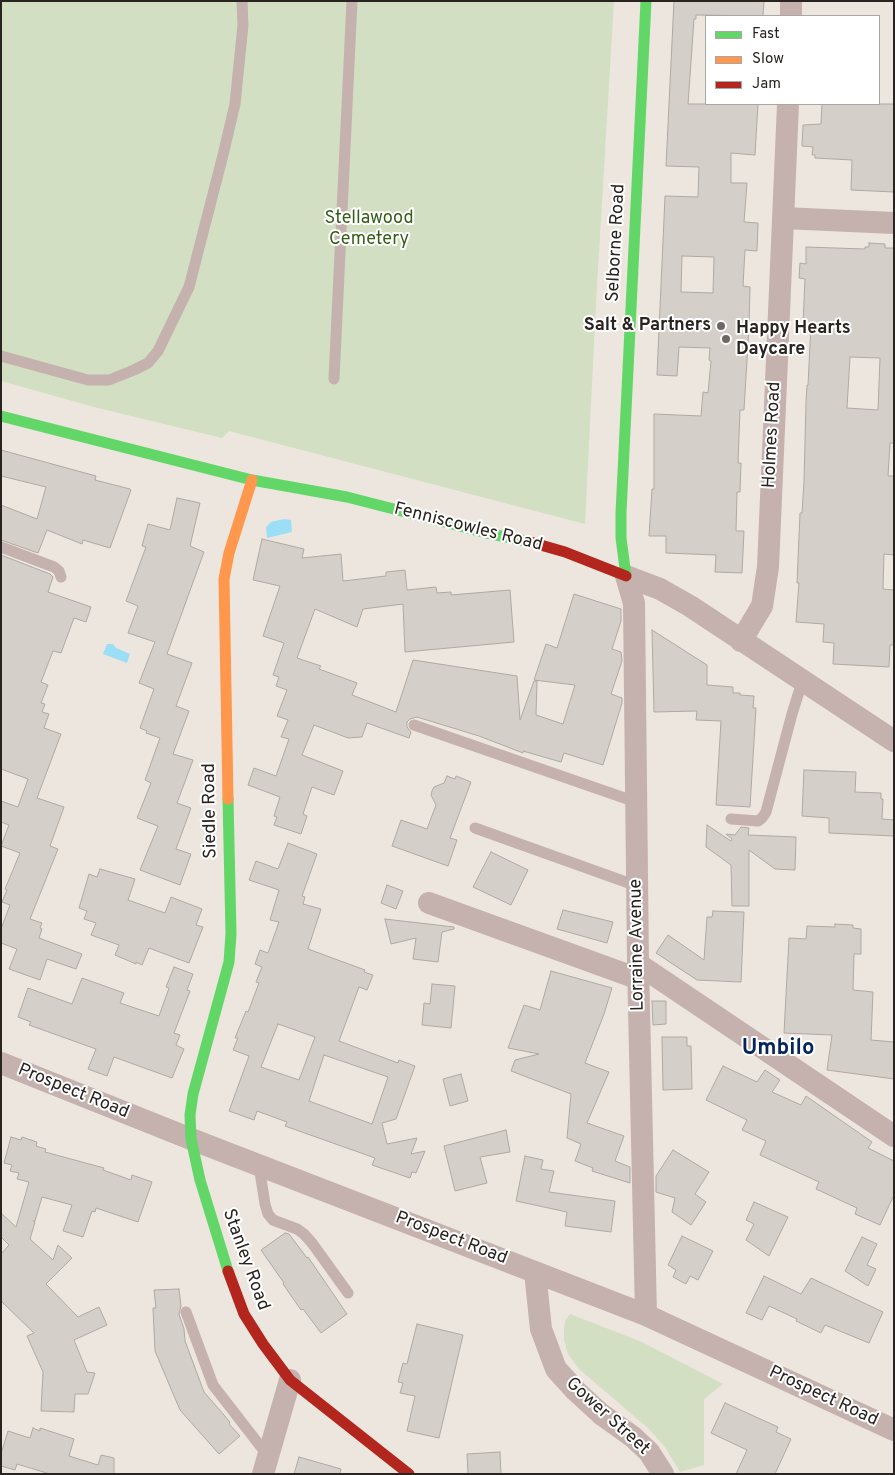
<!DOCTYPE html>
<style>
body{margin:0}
#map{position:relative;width:895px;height:1475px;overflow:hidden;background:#ede6de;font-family:Overpass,sans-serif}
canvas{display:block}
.frame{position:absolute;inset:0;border:2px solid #29241f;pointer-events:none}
.legend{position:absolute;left:705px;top:15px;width:175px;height:90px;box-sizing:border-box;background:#fff;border:1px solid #a9a7a5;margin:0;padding:6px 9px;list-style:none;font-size:15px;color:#29241f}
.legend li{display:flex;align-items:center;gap:10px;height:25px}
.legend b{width:25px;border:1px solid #a9a7a5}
</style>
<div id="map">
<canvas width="895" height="1475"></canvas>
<div class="frame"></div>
<ul class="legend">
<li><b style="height:6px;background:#63d668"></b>Fast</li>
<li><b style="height:6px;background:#ff974d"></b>Slow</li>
<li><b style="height:6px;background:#b3261e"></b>Jam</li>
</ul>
</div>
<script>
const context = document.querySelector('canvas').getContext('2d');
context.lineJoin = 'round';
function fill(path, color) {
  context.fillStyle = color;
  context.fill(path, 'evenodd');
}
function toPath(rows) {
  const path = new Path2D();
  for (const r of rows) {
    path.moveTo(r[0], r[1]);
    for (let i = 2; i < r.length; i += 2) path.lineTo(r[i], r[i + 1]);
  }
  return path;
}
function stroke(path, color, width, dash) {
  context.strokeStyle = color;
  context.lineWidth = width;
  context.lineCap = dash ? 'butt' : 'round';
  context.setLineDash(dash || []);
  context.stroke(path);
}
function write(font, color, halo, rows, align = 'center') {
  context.font = font + ' Overpass,sans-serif';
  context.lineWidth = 4;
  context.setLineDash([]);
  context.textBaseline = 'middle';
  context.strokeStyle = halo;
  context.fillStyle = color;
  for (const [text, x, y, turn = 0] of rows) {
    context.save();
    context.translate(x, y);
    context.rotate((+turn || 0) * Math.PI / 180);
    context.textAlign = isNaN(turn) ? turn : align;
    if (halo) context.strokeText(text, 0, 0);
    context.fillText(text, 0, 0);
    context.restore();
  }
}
fill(toPath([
 [1,1,614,1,596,303,585,524,229,431,222,438,94,407,1,381],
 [570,1314,642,1342,723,1384,704,1399,704,1465,680,1472,665,1447,648,1428,579,1369,568,1354,564,1340,564,1328,565,1321]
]), '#d2dfc2');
fill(toPath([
 [284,519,291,520,292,532,267,538,266,527,271,522],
 [107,644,113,644,116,648,130,654,127,663,103,654]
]), '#9cdef5');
const building = toPath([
 [674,1,764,1,763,16,696,15,696,19,694,19,688,104,758,104,755,155,731,153,731,183,747,183,744,222,758,223,757,251,745,250,743,286,750,287,749,327,744,410,740,410,738,463,741,463,740,492,737,492,736,531,744,531,742,573,715,572,716,555,666,553,666,536,649,536,652,489,654,489,654,414,701,416,703,392,708,393,711,361,709,360,710,348,679,347,677,376,657,375,665,196,698,197,699,167,666,166,674,1],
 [682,256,714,257,713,293,681,292,682,256],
 [822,104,894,104,894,192,851,190,852,160,815,158,815,155,812,155,813,147,802,146,803,125,821,124,822,104],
 [869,243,885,244,885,248,894,248,894,443,890,443,888,476,894,476,894,555,884,554,883,589,894,590,894,645,890,645,889,667,833,664,834,643,823,642,824,624,796,622,799,583,797,583,800,513,802,513,804,482,806,402,807,385,808,385,811,325,803,324,805,279,799,278,800,263,806,264,806,247,865,249,865,247,869,247,869,243],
 [850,357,880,358,878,410,847,408,850,357],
 [1,450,96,476,95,480,130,489,131,490,110,548,83,540,82,544,47,530,38,553,1,540,1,505,37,519,46,487,1,476,1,450],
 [177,498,200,503,190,546,204,552,167,654,192,663,176,706,189,711,173,754,193,760,177,803,191,808,176,849,191,854,180,885,140,870,158,826,137,818,151,783,145,780,160,738,146,733,147,731,140,728,154,689,139,683,155,642,128,633,138,606,126,601,146,547,142,546,148,524,170,530,177,498],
 [262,539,304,549,302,558,341,554,343,581,386,576,386,572,405,570,407,590,436,587,437,593,451,592,451,595,510,590,514,642,405,652,403,604,363,609,357,627,315,609,297,658,321,666,319,669,357,683,352,695,396,712,413,660,517,676,520,720,534,681,537,681,536,715,563,724,575,685,534,680,546,644,557,648,574,594,621,609,621,621,612,649,621,652,622,661,611,694,622,698,622,703,603,765,564,753,561,762,523,751,523,753,479,736,417,717,410,719,407,722,407,727,411,732,409,738,367,723,362,737,348,738,314,725,302,755,343,771,334,795,312,787,303,814,307,816,301,834,274,825,277,817,274,816,280,797,248,785,254,768,276,776,289,739,281,737,288,720,277,716,287,690,276,686,279,677,273,675,284,643,263,636,280,586,253,580,262,539],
 [1,555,50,574,53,577,48,592,91,607,86,622,74,618,61,653,53,651,41,682,48,685,41,703,45,704,42,712,49,714,44,728,61,734,37,798,64,807,50,846,58,849,30,919,42,923,40,928,42,929,39,938,82,954,76,969,47,959,40,980,9,969,17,949,1,943,1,929,10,905,2,902,7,890,5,889,20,853,1,846,9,825,1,822,1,801,18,807,28,779,1,769,1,555],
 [652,630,707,665,707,685,733,687,733,693,740,693,740,695,754,696,753,708,756,708,750,807,716,805,721,721,696,720,697,711,654,712,652,630],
 [804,770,856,772,855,792,881,793,881,799,883,799,882,819,894,820,894,836,829,833,829,818,802,816,804,770],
 [447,776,455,779,456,776,471,782,450,838,457,840,448,866,392,846,401,820,427,829,436,805,431,795,432,791,434,787,444,783,447,776],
 [707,825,731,841,732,839,726,834,735,835,741,827,749,828,748,835,796,837,795,870,775,869,749,850,749,906,732,906,731,865,706,847,707,825],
 [288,843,317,854,302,896,305,897,303,904,321,909,308,949,365,970,364,972,373,975,367,990,359,987,339,1041,398,1063,399,1060,415,1066,396,1119,382,1123,387,1144,417,1138,411,1154,425,1151,416,1173,412,1172,410,1178,372,1165,375,1158,285,1126,287,1122,257,1111,254,1120,229,1111,249,1056,233,1050,238,1038,235,1038,246,1011,248,1012,259,983,256,982,262,967,255,964,260,950,268,953,279,922,270,920,279,890,249,880,256,861,278,869,288,843],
 [278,1024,315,1037,299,1080,261,1067,278,1024],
 [324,1055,388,1077,372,1124,309,1101,324,1055],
 [491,852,528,870,511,905,473,887,491,852],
 [100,869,135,879,128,900,165,913,171,897,202,909,196,925,203,927,189,963,149,948,142,965,136,962,136,964,115,955,119,945,91,935,96,923,84,919,87,911,79,908,89,874,97,877,100,869],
 [387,885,403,891,396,909,381,903,387,885],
 [563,910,613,922,607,943,557,929,563,910],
 [713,911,744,912,741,982,697,980,656,953,668,935,704,960,707,917,712,917,713,911],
 [385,919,454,927,454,929,442,932,438,962,413,959,416,938,391,944,385,919],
 [835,924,853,925,853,928,861,929,861,954,854,954,853,990,873,992,871,1040,894,1042,894,1079,827,1070,832,1035,784,1033,789,938,806,939,807,926,835,927,835,924],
 [174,967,193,974,187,990,190,991,174,1033,180,1035,176,1045,184,1049,172,1078,114,1057,107,1076,88,1069,96,1049,29,1025,31,1022,18,1017,28,988,72,1004,82,978,124,993,120,1003,159,1016,169,988,166,987,174,967],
 [551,971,612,988,604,1014,585,1063,609,1072,587,1123,624,1136,615,1161,630,1167,630,1183,592,1171,593,1168,575,1161,581,1144,567,1138,571,1094,511,1071,515,1060,539,1054,508,1048,524,1005,540,1010,551,971],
 [432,984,455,986,451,1028,422,1025,424,1003,430,1004,432,984],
 [652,1001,666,1001,666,1024,653,1025,652,1001],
 [662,1037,687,1037,687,1046,691,1046,692,1089,663,1090,662,1037],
 [723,1066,757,1082,765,1070,780,1080,772,1092,801,1105,806,1096,872,1142,868,1148,894,1161,894,1195,880,1225,855,1214,857,1208,816,1189,819,1182,760,1155,766,1141,742,1130,747,1120,706,1100,723,1066],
 [461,1074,468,1101,450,1106,443,1079,461,1074],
 [506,1130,510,1152,480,1157,487,1183,455,1191,444,1146,506,1130],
 [11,1137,21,1140,22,1137,37,1142,36,1146,46,1149,45,1152,104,1168,103,1170,131,1180,132,1175,152,1182,138,1222,96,1208,95,1212,92,1211,83,1237,63,1231,72,1205,42,1197,35,1221,33,1221,35,1222,30,1239,53,1260,58,1245,72,1258,46,1284,78,1317,99,1307,107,1325,74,1340,87,1372,95,1373,88,1394,75,1394,74,1412,41,1411,43,1372,27,1336,34,1333,1,1301,1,1254,9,1245,1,1237,1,1213,16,1227,29,1182,17,1179,19,1173,10,1171,12,1165,4,1163,11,1137],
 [673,1150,709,1172,695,1194,706,1202,691,1225,672,1212,675,1198,656,1192,656,1176,673,1150],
 [525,1156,543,1160,541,1169,554,1171,549,1192,615,1201,611,1232,565,1226,567,1212,516,1201,525,1156],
 [754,1202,788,1217,769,1256,746,1240,754,1224,746,1220,754,1202],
 [285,1233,289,1234,307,1258,308,1257,347,1314,321,1333,303,1309,301,1310,283,1284,284,1283,261,1250,285,1233],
 [682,1236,713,1251,698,1280,690,1276,686,1284,673,1277,676,1270,668,1265,682,1236],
 [862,1237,877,1244,867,1265,876,1269,868,1286,845,1271,862,1237],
 [764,1276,801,1294,811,1278,883,1312,869,1343,825,1325,821,1333,796,1321,797,1319,769,1306,762,1320,746,1313,764,1276],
 [179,1289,181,1306,179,1314,184,1329,185,1341,204,1392,230,1422,229,1424,240,1436,219,1454,180,1410,155,1351,153,1308,156,1308,154,1290,179,1289],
 [417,1324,463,1335,439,1438,407,1431,415,1396,400,1393,403,1383,398,1382,403,1363,407,1364,417,1324],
 [725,1403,778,1427,776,1432,791,1439,775,1474,736,1474,747,1450,711,1433,725,1403],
 [33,1428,40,1431,40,1428,74,1439,69,1456,98,1465,101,1455,114,1458,114,1474,50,1474,17,1464,15,1470,1,1466,1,1454,8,1431,30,1438,33,1428],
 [500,1452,501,1474,468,1474,467,1454,500,1452],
 [299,1457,341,1469,340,1474,294,1474,299,1457]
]);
fill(building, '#d4cfc8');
stroke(building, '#aea9a3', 1);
stroke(toPath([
 [1,356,88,380,109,380,134,370,148,363,158,351,189,287,223,155,235,104,243,25,242,1],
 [334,379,352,1],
 [1,547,54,567,59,571,61,577],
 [414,725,636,802],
 [731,819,758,821,762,818,766,812,792,714,803,679],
 [475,828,637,886],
 [259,1166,265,1204,268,1214,273,1220,297,1229,304,1234,312,1243,348,1293],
 [186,1312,213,1385,268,1456]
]), '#c5b1ae', 11);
stroke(toPath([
 [791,16,791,1],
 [783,218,894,223],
 [626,576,634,603,638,964,646,1315],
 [626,576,660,589,690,606,894,741],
 [741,641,762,606,768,567,788,104],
 [429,903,639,979],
 [638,964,894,1136],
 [1,1063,191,1139,646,1315,894,1430],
 [535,1272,541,1329,556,1369,576,1391,601,1414,633,1437,649,1452,663,1474],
 [263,1474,290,1380]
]), '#c5b1ae', 22);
stroke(toPath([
 [1,416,252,480,347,497,487,533,530,542],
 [626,576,621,538,621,513,646,1],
 [228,1271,200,1180,191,1139,190,1115,193,1094,229,962,231,934,228,799]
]), '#63d668', 11);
stroke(toPath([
 [228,799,224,579,229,553,252,480]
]), '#ff974d', 11);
stroke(toPath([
 [530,542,565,552,626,576],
 [228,1271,244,1314,263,1344,290,1380,409,1474]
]), '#b3261e', 11);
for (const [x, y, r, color] of [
 [721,326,5,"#6e6862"],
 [726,339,5,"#6e6862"]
]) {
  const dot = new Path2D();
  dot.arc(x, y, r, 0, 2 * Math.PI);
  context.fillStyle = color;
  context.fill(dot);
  stroke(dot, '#fff', 2);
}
write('18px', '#355d18', '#fff', [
 ["Stellawood",369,219],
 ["Cemetery",369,240]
]);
write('18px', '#29241f', '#fff', [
 ["Selborne Road",617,243,-87],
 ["Holmes Road",773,435,-87],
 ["Fenniscowles Road",468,528,14],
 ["Siedle Road",211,811,-91],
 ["Lorraine Avenue",638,945,-91],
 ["Prospect Road",73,1092,22],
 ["Prospect Road",451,1239,21],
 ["Stanley Road",245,1260,70],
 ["Prospect Road",823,1397,25],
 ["Gower Street",607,1417,42]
]);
write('bold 18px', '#29241f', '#fff', [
 ["Salt & Partners",711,326],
 ["Happy Hearts",736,329,"left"],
 ["Daycare",736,350,"left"]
], 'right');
write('bold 22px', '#05265a', '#fff', [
 ["Umbilo",778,1050]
]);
</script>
